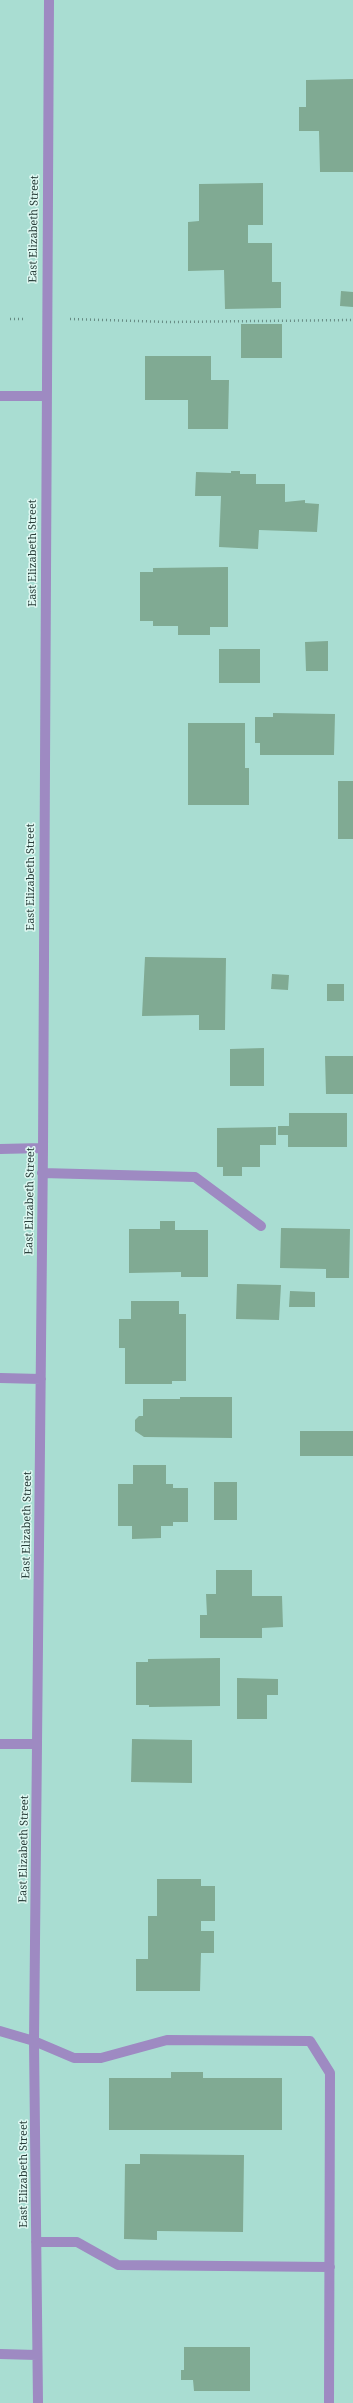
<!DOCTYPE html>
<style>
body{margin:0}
canvas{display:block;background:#a9ddd2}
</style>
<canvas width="353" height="2403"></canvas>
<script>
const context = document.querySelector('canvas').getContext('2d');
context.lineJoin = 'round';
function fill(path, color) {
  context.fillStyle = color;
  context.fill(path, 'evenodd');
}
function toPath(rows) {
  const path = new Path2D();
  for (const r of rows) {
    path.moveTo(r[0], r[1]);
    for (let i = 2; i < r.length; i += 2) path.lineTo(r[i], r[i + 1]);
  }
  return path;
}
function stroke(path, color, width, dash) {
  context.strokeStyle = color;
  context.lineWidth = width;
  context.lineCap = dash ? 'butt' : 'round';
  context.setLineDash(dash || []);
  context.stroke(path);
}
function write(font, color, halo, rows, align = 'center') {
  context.font = font + ' "Noto Serif",serif';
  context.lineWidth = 3;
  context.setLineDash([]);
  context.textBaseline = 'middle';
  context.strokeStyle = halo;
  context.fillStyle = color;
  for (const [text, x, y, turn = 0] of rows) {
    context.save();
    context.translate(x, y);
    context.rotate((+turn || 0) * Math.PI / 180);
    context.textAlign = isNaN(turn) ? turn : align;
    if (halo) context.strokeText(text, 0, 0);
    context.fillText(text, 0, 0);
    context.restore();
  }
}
fill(toPath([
 [353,79,353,172,320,172,319,131,299,131,299,107,306,107,306,80],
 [263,183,263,225,248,225,248,243,272,243,272,282,281,282,281,308,225,309,224,270,188,271,188,222,199,221,199,184],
 [341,291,353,292,353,307,340,306],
 [241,324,282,324,282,358,241,358],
 [145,356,211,356,211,380,229,380,228,429,188,429,188,400,145,400],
 [231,471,240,471,240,474,256,474,256,484,285,484,285,502,305,500,305,503,319,504,317,532,259,530,258,549,219,547,221,496,195,496,196,472,231,473],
 [228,567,228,627,210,627,210,635,178,635,178,626,153,626,153,621,140,621,140,572,153,572,153,568],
 [328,641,328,671,306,671,305,642],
 [219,649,260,649,260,683,219,683],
 [273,713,335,714,334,755,260,755,260,743,255,743,255,717,273,717],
 [188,723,245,723,245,768,249,768,249,805,188,805],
 [338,781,353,781,353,839,338,839],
 [145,957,226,958,225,1030,199,1030,199,1015,142,1016],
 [272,974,289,975,288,990,271,989],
 [327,984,344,984,344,1001,327,1001],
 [264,1048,264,1086,230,1086,230,1049],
 [325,1056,353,1056,353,1094,326,1094],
 [289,1113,347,1113,347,1147,288,1147,288,1135,278,1135,278,1126,289,1126],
 [276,1127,276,1145,260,1145,260,1167,242,1167,242,1176,223,1176,223,1167,217,1167,217,1128],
 [160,1221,175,1221,175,1230,208,1230,208,1277,181,1277,181,1272,129,1273,129,1229,160,1229],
 [281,1228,350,1229,349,1278,326,1278,326,1269,280,1268],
 [237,1284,281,1285,279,1320,236,1319],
 [290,1291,315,1292,315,1307,289,1307],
 [131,1301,179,1301,179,1314,186,1314,186,1381,172,1381,172,1384,125,1384,125,1348,119,1348,119,1319,131,1319],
 [180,1397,232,1397,232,1438,144,1437,135,1431,135,1420,139,1416,143,1416,143,1399,180,1399],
 [300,1431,353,1431,353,1456,300,1456],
 [133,1465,166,1465,166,1484,173,1484,173,1488,188,1488,188,1522,173,1522,173,1526,161,1526,161,1538,132,1539,132,1526,118,1526,118,1484,133,1484],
 [214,1482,237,1482,237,1520,214,1520],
 [216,1570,252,1570,252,1596,282,1596,283,1627,262,1628,262,1638,200,1638,200,1615,207,1615,206,1594,216,1594],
 [220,1658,220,1706,149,1707,149,1705,136,1705,136,1662,148,1662,148,1659],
 [237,1678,278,1679,278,1695,267,1695,267,1719,237,1719],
 [132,1739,192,1740,192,1783,131,1782],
 [157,1879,201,1879,201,1886,215,1886,215,1921,201,1921,201,1931,214,1931,214,1953,201,1953,200,1991,136,1991,136,1959,148,1959,148,1916,157,1916],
 [171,2072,203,2072,203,2078,282,2078,282,2130,109,2130,109,2078,171,2078],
 [140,2154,244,2155,243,2232,157,2231,157,2240,124,2239,125,2164,140,2164],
 [184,2347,250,2347,250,2391,194,2391,193,2380,181,2380,181,2370,184,2370]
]), '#80aa93');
stroke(toPath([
 [10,319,25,319],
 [70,319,169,322,353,320]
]), '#668a83', 2.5, [1, 3]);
stroke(toPath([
 [0,396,46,396],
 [0,1149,43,1148],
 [42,1173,195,1177,261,1226],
 [0,1378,41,1379],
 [0,1744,37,1744],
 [0,2031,34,2041,74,2058,101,2058,167,2040,310,2041,330,2073,329,2403],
 [36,2242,77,2242,118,2265,330,2267],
 [0,2354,37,2355],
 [38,2403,34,2041,43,1148,49,0]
]), '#9e8ac2', 10);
write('11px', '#293e3a', '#def8f2', [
 ["East Elizabeth Street",34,229,-89],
 ["East Elizabeth Street",33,553,-90],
 ["East Elizabeth Street",31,877,-90],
 ["East Elizabeth Street",30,1201,-89],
 ["East Elizabeth Street",27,1525,-89],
 ["East Elizabeth Street",24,1849,-89],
 ["East Elizabeth Street",24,2174,-90]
]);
</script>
